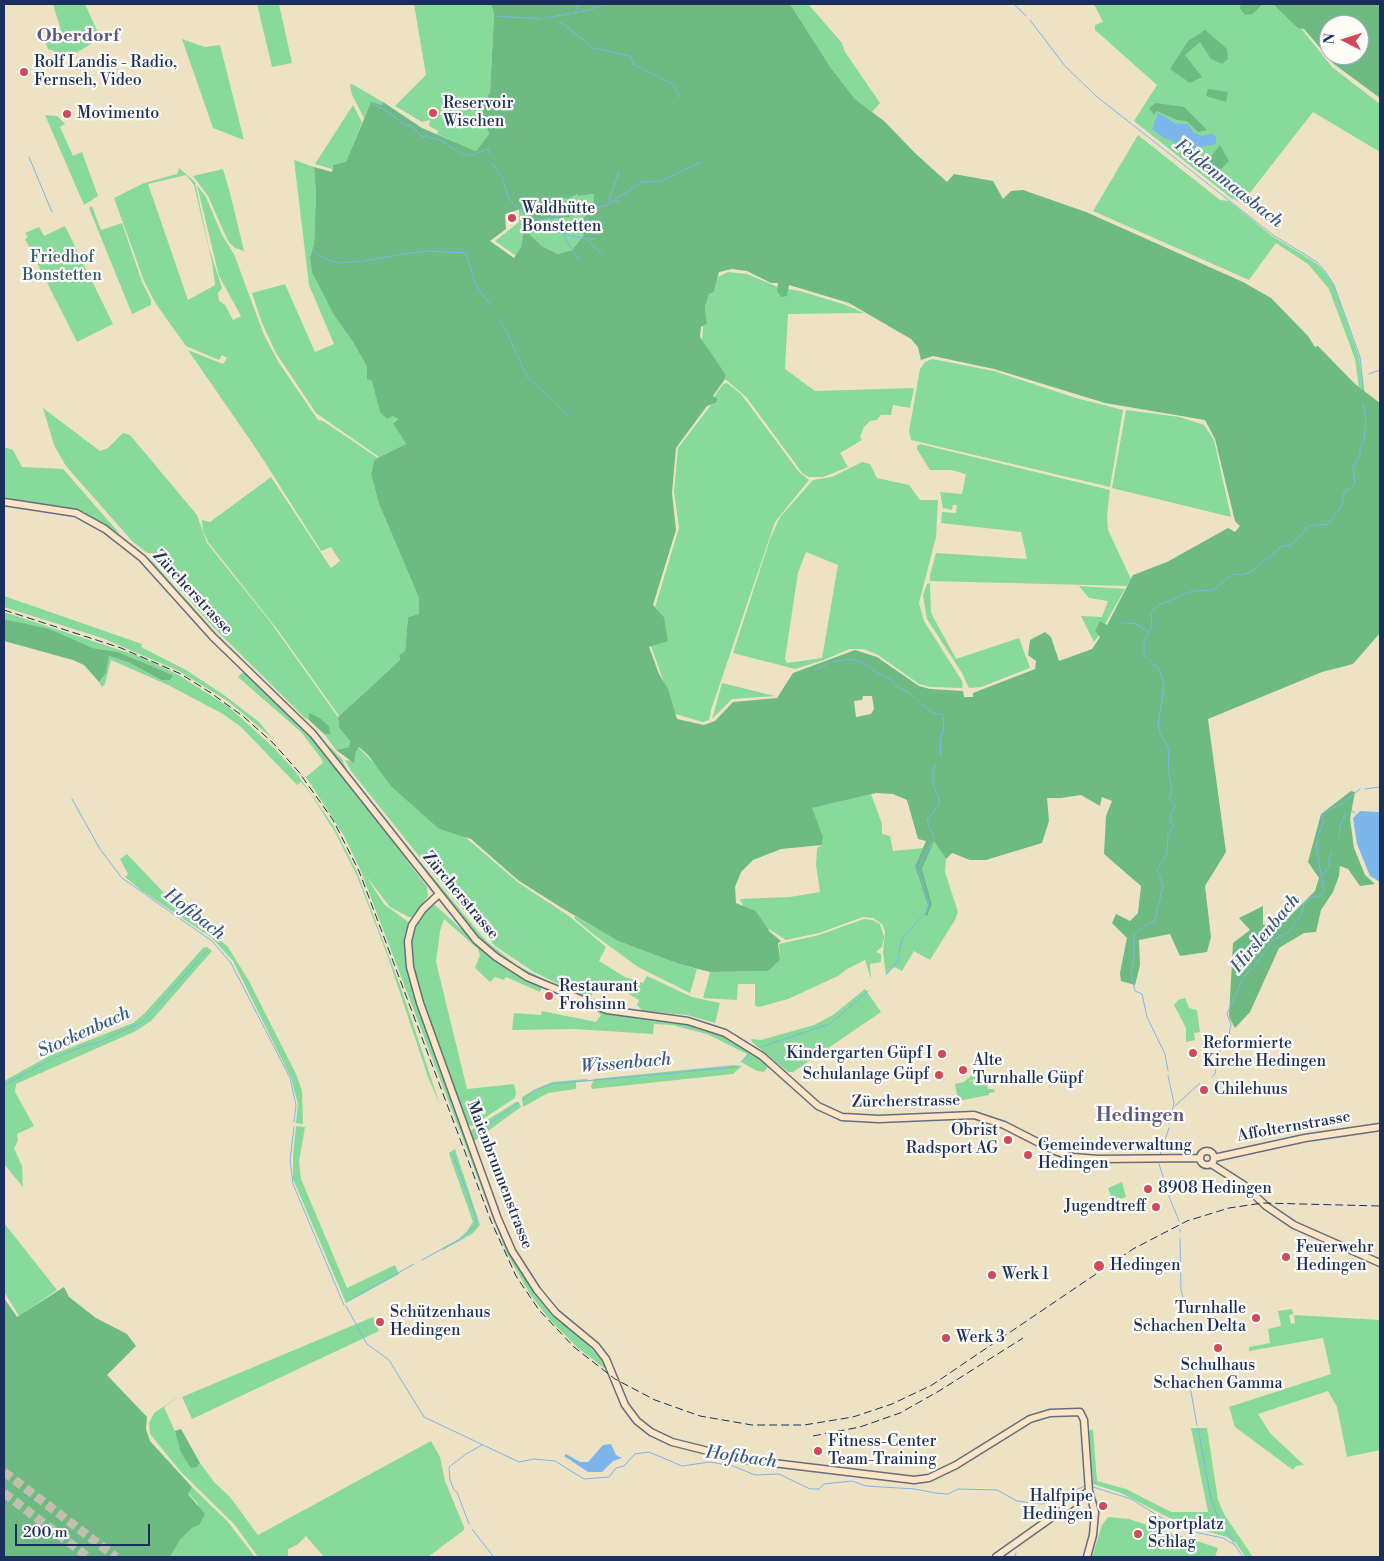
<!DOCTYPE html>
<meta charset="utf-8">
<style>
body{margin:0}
#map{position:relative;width:1384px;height:1561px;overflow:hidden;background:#ede3c4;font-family:"Libre Bodoni",serif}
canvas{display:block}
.frame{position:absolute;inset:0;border:5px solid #1b2f5e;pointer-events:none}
.north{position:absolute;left:1319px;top:15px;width:50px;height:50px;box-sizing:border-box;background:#fdfcf7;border:1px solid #a3aaba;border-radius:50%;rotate:275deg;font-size:14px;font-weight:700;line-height:20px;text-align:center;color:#1b2f5e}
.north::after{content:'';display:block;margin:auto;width:18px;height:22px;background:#d1495b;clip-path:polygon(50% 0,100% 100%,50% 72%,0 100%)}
.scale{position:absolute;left:15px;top:1524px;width:135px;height:22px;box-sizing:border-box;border:2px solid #1b2f5e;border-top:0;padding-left:6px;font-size:15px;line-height:18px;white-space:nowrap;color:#1b2f5e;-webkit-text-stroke:4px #fdfcf7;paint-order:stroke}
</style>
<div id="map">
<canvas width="1384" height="1561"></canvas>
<div class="frame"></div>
<div class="north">N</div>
<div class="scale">200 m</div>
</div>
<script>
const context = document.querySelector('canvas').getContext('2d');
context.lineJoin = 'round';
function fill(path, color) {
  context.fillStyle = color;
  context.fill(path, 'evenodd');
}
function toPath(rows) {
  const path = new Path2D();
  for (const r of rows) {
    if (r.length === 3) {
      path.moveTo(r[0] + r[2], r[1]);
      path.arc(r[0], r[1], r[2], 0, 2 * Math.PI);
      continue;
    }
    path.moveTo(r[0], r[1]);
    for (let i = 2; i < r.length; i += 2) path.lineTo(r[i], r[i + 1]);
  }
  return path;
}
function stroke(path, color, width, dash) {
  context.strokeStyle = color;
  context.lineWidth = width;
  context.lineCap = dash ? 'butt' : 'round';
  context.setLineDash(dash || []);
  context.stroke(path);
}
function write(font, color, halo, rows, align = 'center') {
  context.font = font + ' "Libre Bodoni",serif';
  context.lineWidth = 4.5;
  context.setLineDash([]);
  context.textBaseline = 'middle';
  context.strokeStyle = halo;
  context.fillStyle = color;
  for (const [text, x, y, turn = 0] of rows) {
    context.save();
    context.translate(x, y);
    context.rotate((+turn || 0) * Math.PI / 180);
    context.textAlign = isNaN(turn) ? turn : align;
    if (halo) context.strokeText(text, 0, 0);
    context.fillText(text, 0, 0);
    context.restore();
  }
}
fill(toPath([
 [53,4,85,4,99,35,98,40,69,57,48,49,45,40,62,34],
 [257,4,279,4,292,63,272,67],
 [414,4,491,4,494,14,490,93,481,105,489,134,476,151,437,134,438,131,429,126,430,120,422,122,395,106,426,75],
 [790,4,808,4,842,43,845,52,880,103,872,112,855,99,831,68],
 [1094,4,1242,4,1239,7,1253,14,1263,4,1273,4,1301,28,1332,67,1380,104,1380,152,1313,112,1242,203,1231,198,1134,121,1157,85,1095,30,1095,25,1103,22],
 [182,39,205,47,220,45,244,140,213,128],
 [352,84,383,102,382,105,371,103,364,118,352,95,350,85],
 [353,105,362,122,346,163,333,165,332,169,315,164],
 [45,115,57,116,65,124,60,127,73,156,82,152,98,196,84,205],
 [1138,135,1220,200,1229,201,1272,236,1316,263,1324,271,1334,285,1359,357,1364,391,1359,387,1355,359,1329,289,1308,264,1276,243,1249,280,1093,211],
 [294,160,314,167,316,195,314,244,310,257,334,315,353,342,367,367,367,379,372,381,375,389,393,416,398,419,393,422,406,444,379,457,316,413,276,353,262,323,252,293,285,284,315,352,334,344,309,285],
 [179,168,195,182,209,248,222,288,218,293,219,301,225,305,233,320,241,316,219,276,197,185,206,197,222,235,234,254,264,335,279,363,318,420,323,421,378,458,374,461,371,474,379,504,419,598,419,614,408,617,405,651,399,655,400,660,339,716,277,629,208,542,203,531,202,520,210,522,271,477,331,568,340,561,331,547,321,551,259,453,188,350,223,364,227,358,222,355,219,360,186,346,156,304,144,281,114,198,144,183,177,174],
 [186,175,194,185,212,262,215,285,188,300,148,184],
 [223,169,230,193,244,251,235,248,228,241,208,196,193,176],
 [577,194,578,196,594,194,592,213,583,218,584,235,572,250,558,254,542,246,529,234,531,227,536,221,570,217,574,213,571,212,543,215,543,210,556,199,560,197,568,199],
 [92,206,101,230,122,223,142,282,151,300,151,305,132,314,89,208],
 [519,209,521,209,526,219,521,247,516,256,495,241,519,222],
 [65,226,113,324,77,342,25,239,28,237,25,233,39,227,44,236],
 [728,272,747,274,778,287,777,291,787,295,788,289,800,291,846,305,864,313,788,314,785,369,815,391,914,388,910,408,893,405,891,415,881,415,877,420,870,421,864,427,860,437,862,440,840,453,848,467,823,477,809,477,803,474,747,398,725,379,726,375,702,341,703,326,707,324,705,307,709,294,714,292,718,277],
 [932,359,994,371,1076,398,1123,410,1110,487,911,440,909,431,920,369,925,362],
 [727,383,741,394,799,472,809,480,775,522,711,710,709,720,703,722,675,714,651,646,667,641,664,617,655,607,679,528,674,492,678,448,711,405,716,403,718,399,714,397,723,384],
 [43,408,100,451,108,448,123,433,130,435,197,515,207,543,269,620,338,717,339,728,350,741,349,747,336,750,324,734,331,735,329,726,320,718,309,714,309,720,305,718,215,629,152,557,153,553,147,553,132,541,66,466,54,445],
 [1126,410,1180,417,1204,425,1214,440,1231,517,1112,488],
 [920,444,1110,490,1107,516,1108,530,1131,579,1127,586,930,581,930,575,936,553,1027,559,1021,532,941,523,942,512,956,513,957,505,953,505,952,510,943,508,940,492,962,494,966,474,951,470,930,470,917,449,917,446],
 [4,447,13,450,22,467,63,469,120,534,74,510,4,499],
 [862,462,870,464,877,478,909,485,920,500,938,500,936,537,919,603,924,621,962,681,963,687,961,688,930,687,919,684,878,655,864,649,849,649,824,660,795,669,733,653,770,539,780,517,813,480,832,477],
 [806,552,838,565,822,658,787,663,785,659,798,573],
 [125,539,153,562,214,631,310,726,224,644,152,563],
 [930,583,931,613,956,659,1019,638,1030,668,981,687,969,688,962,673,927,619,923,595,927,584],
 [1079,586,1125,589,1105,624,1100,622,1095,631,1099,635,1094,642,1081,616,1102,617,1108,601,1089,598],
 [4,596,142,644,141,647,186,670,224,695,259,722,272,738,229,702,179,671,102,638,4,607],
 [4,612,138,656,177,674,229,707,274,748,295,771,333,825,357,872,401,988,440,1105,428,1077,388,957,357,876,335,832,310,793,301,782,297,785,241,727,223,714,168,685,111,660,105,684,102,687,99,682,106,673,109,656,130,663,161,680,173,675,118,652,93,648,49,630,5,619],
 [244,671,327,753,427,887,428,895,426,899,412,917,409,917,390,907,366,876,384,904,408,922,404,947,412,990,497,1226,514,1262,553,1316,584,1341,600,1358,608,1371,579,1349,549,1319,530,1294,506,1252,360,869,344,836,306,777,323,763,321,758,301,732,238,677],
 [722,683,775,696,732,699,712,719],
 [327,744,342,759,346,769,380,813,486,941,518,966,574,994,522,971,483,942,357,786],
 [358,747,439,829,464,836,519,883,569,916,606,947,599,961,625,977,643,983,647,976,692,997,720,1003,715,1023,687,1015,643,1011,637,1005,639,1000,617,987,615,990,604,984,600,991,594,989,591,997,586,995,585,997,534,972,495,946,443,886,351,771,345,760,349,761],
 [871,794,882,824,882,834,890,836,893,851,923,848,915,866,928,906,932,904,922,869,934,840,946,859,945,872,958,912,955,920,930,960,914,951,902,971,894,967,886,975,883,952,885,932,882,924,873,918,863,917,819,933,786,940,767,928,756,911,743,906,740,899,790,897,820,892,816,865,817,848,822,845,823,837,811,808],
 [127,854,166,895,228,947,249,981,296,1074,302,1091,303,1124,296,1123,298,1104,291,1078,233,961,212,938,142,891,125,877,128,874,120,859],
 [435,905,496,961,542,987,540,992,506,977,504,980,495,977,490,982,475,968,480,955,478,949,444,919,440,931,436,962,467,1089,514,1084,516,1093,515,1098,472,1126,466,1124,422,1002,412,966,410,943,414,928,425,911],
 [575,916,618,941,679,964,697,969,690,993,638,967,593,934,574,918],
 [864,919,873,920,880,924,884,937,882,947,876,952,881,954,881,962,870,964,871,979,865,960,847,969,838,976,788,999,759,1007,755,1006,755,984,738,984,737,1000,703,998,710,972,768,971,780,960,779,944,819,935],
 [207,947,212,951,151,1021,136,1031,16,1084,15,1092,34,1126,17,1134,18,1141,14,1148,22,1166,23,1187,4,1164,4,1081,49,1056,133,1023,144,1014,203,948],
 [865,989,881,1012,793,1072,788,1072,752,1042,751,1039,761,1040,814,1025,833,1015],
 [1185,998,1189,1008,1197,1010,1200,1032,1194,1033,1195,1040,1186,1042,1186,1028,1174,1005,1178,1000],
 [593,1008,620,1016,679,1022,713,1031,759,1057,768,1067,764,1072,757,1071,741,1062,747,1054,707,1034,672,1025,654,1024,653,1034,574,1029,512,1030,514,1013,541,1015,542,1011,596,1022,601,1015],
 [733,1065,742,1066,733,1074,592,1089,591,1086,594,1079],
 [975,1072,980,1077,967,1082,986,1078,988,1089,994,1089,995,1092,989,1093,989,1095,958,1101,955,1084,964,1082],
 [574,1080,587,1079,590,1081,576,1082,576,1089,548,1093,523,1107,522,1097,536,1089,552,1082],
 [516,1102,519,1102,521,1107,473,1142,470,1132,473,1129],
 [296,1126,305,1127,299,1162,301,1179,347,1288,395,1265,399,1274,346,1303,293,1179,293,1156],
 [455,1149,480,1225,472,1234,443,1250,442,1248,458,1240,467,1231,473,1222,450,1157,449,1153],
 [1122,1182,1126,1197,1113,1201,1108,1188],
 [4,1223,57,1290,19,1316,4,1292],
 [1292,1309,1293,1314,1289,1315,1291,1324,1295,1323,1294,1315,1380,1320,1380,1450,1347,1457,1337,1407,1328,1391,1258,1414,1270,1433,1304,1465,1296,1466,1293,1470,1235,1427,1229,1407,1331,1374,1323,1338,1249,1351,1249,1347,1270,1343,1268,1329,1281,1326,1278,1311],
 [373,1317,379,1331,192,1419,182,1397],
 [187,1391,164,1407,178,1438,181,1453,197,1467,200,1463,215,1483,230,1497,258,1535,431,1441,440,1457,445,1481,464,1527,464,1530,428,1557,324,1557,306,1536,297,1545,288,1549,288,1557,258,1557,235,1525,181,1472,150,1434,149,1423,154,1413],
 [1191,1428,1207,1428,1218,1500,1224,1514,1253,1557,1245,1557,1236,1543,1227,1537,1181,1524,1121,1493,1093,1484,1089,1431,1093,1429,1097,1481,1126,1489,1171,1512,1208,1512],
 [192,1487,228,1522,255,1557,170,1557,180,1540,192,1528,199,1525,198,1504,188,1493],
 [1108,1517,1129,1519,1218,1548,1215,1557,1092,1557,1102,1525]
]), '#88da9b');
fill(toPath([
 [491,4,790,4,831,68,855,99,884,121,915,153,947,182,954,174,993,181,1003,199,1011,191,1023,190,1086,212,1243,282,1271,298,1308,336,1315,347,1318,346,1355,384,1380,403,1380,633,1353,664,1322,672,1208,719,1226,852,1205,886,1211,937,1207,952,1180,956,1170,934,1139,940,1140,965,1135,985,1121,981,1120,973,1127,938,1112,923,1116,914,1130,921,1138,913,1141,886,1104,854,1106,816,1112,801,1102,797,1100,806,1081,795,1061,798,1047,798,1049,821,1042,843,986,860,970,860,952,853,946,859,934,841,922,869,932,904,927,916,925,915,928,906,915,866,926,841,918,839,907,800,893,794,876,793,812,808,823,837,822,845,781,849,753,860,741,872,735,887,736,903,756,911,770,932,781,941,778,943,780,960,768,971,710,972,679,964,618,941,562,908,519,881,471,839,439,829,391,786,368,755,359,747,356,751,354,763,336,750,349,747,350,741,339,728,338,717,400,660,399,655,405,651,408,617,419,614,419,598,379,504,371,474,374,461,379,457,406,444,393,423,398,419,393,416,387,419,380,412,372,381,367,379,367,367,353,342,334,315,312,272,310,257,314,244,316,195,314,167,332,172,333,165,346,162,371,102,382,105,383,102,422,128,476,151,489,134,481,105,490,93,494,14],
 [577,194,578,196,594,194,592,212,583,218,579,226,584,235,572,250,558,254,542,246,529,234,531,227,536,221,570,217,575,213,544,215,543,210,546,206,555,204,557,199,560,197,568,199],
 [521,209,526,219,521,247,514,258,490,241,506,229,505,214],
 [732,269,747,271,771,283,778,283,777,291,781,297,787,296,789,285,849,303,911,339,918,347,921,360,933,356,994,369,1105,403,1205,420,1215,439,1235,521,1240,526,1235,532,1228,528,1167,562,1133,575,1107,625,1100,621,1095,631,1100,637,1092,649,1059,661,1051,637,1045,632,1030,640,1028,655,1036,661,1035,669,973,693,973,697,964,697,963,691,930,689,919,686,877,657,855,650,793,673,777,698,733,702,715,721,704,725,677,719,668,689,659,674,649,647,668,641,664,617,653,605,676,530,672,493,676,448,707,406,716,403,718,399,713,396,725,379,726,375,700,337,701,327,707,324,705,307,709,294,714,292,719,272],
 [863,696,872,696,874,709,871,714,856,717,854,701,862,700],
 [1242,4,1263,4,1253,14,1245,15,1239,7],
 [1273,4,1380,4,1380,98,1334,64,1304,29,1298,28],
 [1329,25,1359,25,1359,55,1329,55],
 [1205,30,1227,49,1228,59,1222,64,1211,59,1200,42,1185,55,1202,77,1190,83,1170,69,1188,41],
 [1208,89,1228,92,1226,102,1206,96],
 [1156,103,1184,107,1207,130,1198,132,1187,121,1177,120,1157,111,1154,115,1149,108],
 [1220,145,1229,161,1212,178,1209,159],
 [4,619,49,629,93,648,118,652,173,675,170,680,161,680,130,663,109,656,106,673,99,682,84,665,73,660,4,641],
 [309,713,320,718,329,726,331,735,324,734,309,720],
 [1351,791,1355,792,1350,819,1354,848,1365,875,1375,884,1360,886,1348,869,1340,866,1339,876,1333,892,1321,910,1316,932,1304,933,1279,948,1250,1012,1235,1028,1229,1017,1233,943,1250,930,1239,918,1263,906,1263,925,1285,921,1315,891,1319,878,1308,862,1321,814],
 [64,1287,69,1297,96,1318,127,1334,136,1346,107,1375,147,1417,146,1429,150,1441,192,1487,188,1494,205,1514,199,1525,192,1528,180,1540,170,1557,4,1557,4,1298,17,1317],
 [181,1429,200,1463,197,1467,191,1468,181,1453,175,1431]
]), '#6eba83');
fill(toPath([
 [1158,113,1176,124,1188,124,1194,133,1202,136,1213,134,1216,137,1216,144,1189,149,1163,137,1152,129],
 [1360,811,1380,812,1380,882,1370,876,1357,844,1353,818],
 [611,1444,616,1455,622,1458,613,1461,602,1472,588,1472,564,1456,566,1454,580,1462,588,1462,603,1445]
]), '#7db5ed');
stroke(toPath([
 [1014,4,1026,16],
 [575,13,578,4],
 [497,16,541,19],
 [546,18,589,10,605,4],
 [1030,20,1065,66,1096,96,1273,235,1317,262,1325,271,1334,285,1360,357,1364,393],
 [560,23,565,25,593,48,630,56,635,65,673,84,680,98],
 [370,102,390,113,405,125,412,126,421,136,440,140,464,155,473,155,488,149,490,154],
 [29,157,52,212],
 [492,163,500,175],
 [502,177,509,199,521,212],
 [614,200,621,203],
 [608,202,619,172],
 [586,220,592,222],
 [532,222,607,205,642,182,661,181,701,162],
 [526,224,532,222,536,227,586,239,596,239],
 [562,232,577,227,579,223,589,217],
 [563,234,578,259],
 [587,239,602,255],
 [314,251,325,259,341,263,360,261],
 [402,254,426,251,466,253,475,284,491,306],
 [363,261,398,255],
 [498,318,506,330,527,377,551,399],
 [1369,374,1380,370],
 [555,403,569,416],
 [1120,622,1126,624,1134,623,1148,632],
 [833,662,851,659,864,663,875,672,892,680,895,686,908,692,932,713,943,715,944,726,940,741,941,756],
 [815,670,826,665],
 [1365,789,1380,787],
 [72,799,100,849,122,878,212,941,231,963,290,1078,296,1105,294,1122],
 [1352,811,1355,813],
 [1318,835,1323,824,1323,813,1341,804,1360,789],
 [1339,837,1340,826,1346,813],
 [934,839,927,820,939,805,939,798,933,784,933,772,936,764],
 [1322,876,1330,866,1328,861,1332,851],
 [887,974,898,960,902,938,927,911,929,904,918,868,932,842],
 [761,1047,830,1024,868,991],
 [741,1062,749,1054],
 [1168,1071,1165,1054,1147,1017,1142,994,1135,991,1131,972,1134,959,1134,935,1147,924,1154,923,1163,886,1157,870,1167,854,1168,834,1173,827,1170,817,1175,806,1169,799,1172,789,1168,771,1169,748,1160,734,1158,725,1164,686,1160,670,1144,655,1144,642,1152,626,1151,612,1157,606,1192,591,1213,590,1233,574,1241,575,1251,572,1282,546,1289,545,1297,540,1308,526,1328,524,1342,505,1344,493,1355,484,1353,468,1360,455,1360,446,1364,441,1366,421,1363,403],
 [1168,1076,1174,1103,1169,1124],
 [1212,1077,1215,1074,1218,1054,1229,1035,1231,1024,1227,1014,1244,976,1255,966,1273,940,1290,931,1302,912,1304,903,1310,898,1320,896,1324,890,1316,847,1319,838],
 [4,1085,56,1057,89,1044,95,1044,141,1023,208,950],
 [522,1100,535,1090,552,1084,737,1067],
 [1175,1106,1200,1083],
 [294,1127,290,1160,293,1184,344,1305],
 [472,1137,518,1103],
 [1160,1155,1169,1128],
 [1159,1164,1165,1182],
 [1166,1189,1179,1221],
 [1180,1232,1180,1229],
 [1180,1239,1181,1290,1186,1310],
 [422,1260,460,1239,476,1225,476,1217,453,1154],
 [350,1300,414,1264],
 [346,1306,367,1344,389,1360,424,1417,519,1462,534,1459,555,1461,584,1479,609,1477,616,1468,624,1466,635,1454,649,1452,682,1466,710,1462,733,1466,755,1475,779,1474,810,1489,819,1489,824,1484,852,1481,866,1486,915,1489,935,1493,948,1494,958,1489,997,1490,1017,1501,1042,1504,1085,1486],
 [1189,1381,1197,1425],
 [1198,1428,1211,1499,1217,1515,1235,1545],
 [1093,1487,1131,1499,1180,1529,1223,1538,1235,1545,1243,1557],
 [1096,1500,1099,1513,1097,1529],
 [469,1524,457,1492,454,1490,450,1480,449,1467,466,1454,482,1445],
 [472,1529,493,1556],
 [1015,1557,1016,1553],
 [1091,1557,1094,1543]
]), '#7db5ed', 1);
stroke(toPath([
 [4,1472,116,1557],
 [4,1493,88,1557]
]), '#c3bfb0', 9, [9, 4.5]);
const secondary = toPath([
 [4,502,76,513,105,529,142,558,213,637,313,734,476,940,496,957,527,977,607,1010,688,1021,725,1033,762,1056,818,1106,842,1117,879,1119,974,1115,1004,1125,1055,1151,1073,1157,1098,1159,1200,1158],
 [438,895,423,909,412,925,408,941,410,967,420,1003,498,1219,512,1251,537,1290,556,1313,596,1346,606,1359,625,1405,637,1421,651,1432,672,1442,740,1459,914,1480,929,1478,956,1465,1030,1419,1050,1413,1080,1412,1084,1420,1089,1491,1095,1512,1093,1535,1087,1557],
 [1207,1158,7],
 [1214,1158,1305,1138,1380,1127],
 [1211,1164,1244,1185,1266,1206,1294,1225,1380,1263],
 [996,1557,1089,1491]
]);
stroke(secondary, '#646e82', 9);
stroke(secondary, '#fde5c5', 6);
stroke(toPath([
 [4,610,121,648,181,674,211,693,244,717,273,743,298,771,333,820,359,871,491,1221,516,1276,539,1310,574,1347,615,1379,655,1400,700,1416,752,1425,804,1425,853,1417,892,1404,932,1385,1133,1249,1187,1221,1229,1208,1263,1203,1380,1206],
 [813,1436,860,1427,900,1413,939,1391,1023,1338]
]), '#1b2f5e', 1, [8, 4]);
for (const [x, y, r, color] of [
 [24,72,5,"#d1495b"],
 [433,113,5,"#d1495b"],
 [67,114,5,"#d1495b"],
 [512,218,5,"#d1495b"],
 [549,996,5,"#d1495b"],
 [1193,1053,5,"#d1495b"],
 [942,1054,5,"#d1495b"],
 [963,1070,5,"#d1495b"],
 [939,1075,5,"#d1495b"],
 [1204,1090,5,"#d1495b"],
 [1008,1140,5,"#d1495b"],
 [1028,1155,5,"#d1495b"],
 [1148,1189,5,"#d1495b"],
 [1156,1207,5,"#d1495b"],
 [1286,1257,5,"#d1495b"],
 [1099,1266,6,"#d1495b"],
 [992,1275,5,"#d1495b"],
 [1256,1318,5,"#d1495b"],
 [380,1322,5,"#d1495b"],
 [946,1338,5,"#d1495b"],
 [1218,1348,5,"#d1495b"],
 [818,1451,5,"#d1495b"],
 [1103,1506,5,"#d1495b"],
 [1138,1534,5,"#d1495b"]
]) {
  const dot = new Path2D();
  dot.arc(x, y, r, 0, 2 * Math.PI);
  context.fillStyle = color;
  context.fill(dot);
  stroke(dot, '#fdfcf7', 2);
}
write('16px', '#1b2f5e', '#fdfcf7', [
 ["Rolf Landis - Radio,",34,63],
 ["Fernseh, Video",34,81],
 ["Reservoir",443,104],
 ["Wischen",443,122],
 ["Movimento",77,114],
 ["Waldhütte",522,209],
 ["Bonstetten",522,227],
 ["Restaurant",559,987],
 ["Frohsinn",559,1005],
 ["Reformierte",1203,1044],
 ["Kirche Hedingen",1203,1062],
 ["Kindergarten Güpf I",932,1054,"right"],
 ["Alte",973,1061],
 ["Turnhalle Güpf",973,1079],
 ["Schulanlage Güpf",929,1075,"right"],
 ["Chilehuus",1214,1090],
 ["Obrist",998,1131,"right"],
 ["Radsport AG",998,1149,"right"],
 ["Gemeindeverwaltung",1038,1146],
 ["Hedingen",1038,1164],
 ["8908 Hedingen",1158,1189],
 ["Jugendtreff",1146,1207,"right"],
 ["Feuerwehr",1296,1248],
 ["Hedingen",1296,1266],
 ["Hedingen",1110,1266],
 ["Werk 1",1002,1275],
 ["Turnhalle",1246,1309,"right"],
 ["Schachen Delta",1246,1327,"right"],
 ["Schützenhaus",390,1313],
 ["Hedingen",390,1331],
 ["Werk 3",956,1338],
 ["Schulhaus",1218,1366,"center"],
 ["Schachen Gamma",1218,1384,"center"],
 ["Fitness-Center",828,1442],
 ["Team-Training",828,1460],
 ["Halfpipe",1093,1497,"right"],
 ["Hedingen",1093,1515,"right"],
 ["Sportplatz",1148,1525],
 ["Schlag",1148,1543]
], 'left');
write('16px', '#365a6d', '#fdfcf7', [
 ["Friedhof",62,258],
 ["Bonstetten",62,276]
]);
write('16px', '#1b2f5e', '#fdfcf7', [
 ["Zürcherstrasse",192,593,47],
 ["Zürcherstrasse",460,896,50],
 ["Zürcherstrasse",906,1102,-1],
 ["Affolternstrasse",1294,1127,-10],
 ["Maienbrunnenstrasse",499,1175,69]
]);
write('bold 18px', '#5c5a83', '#fdfcf7', [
 ["Oberdorf",78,37]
]);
write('italic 18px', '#385789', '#fdfcf7', [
 ["Feldenmaasbach",1228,184,38],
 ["Hofibach",194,915,38],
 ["Hirslenbach",1266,934,-50],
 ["Stockenbach",84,1033,-24],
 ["Wissenbach",626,1064,-5],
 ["Hofibach",741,1458,8]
]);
write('bold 19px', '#5c5a83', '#fdfcf7', [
 ["Hedingen",1140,1116]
]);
</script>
